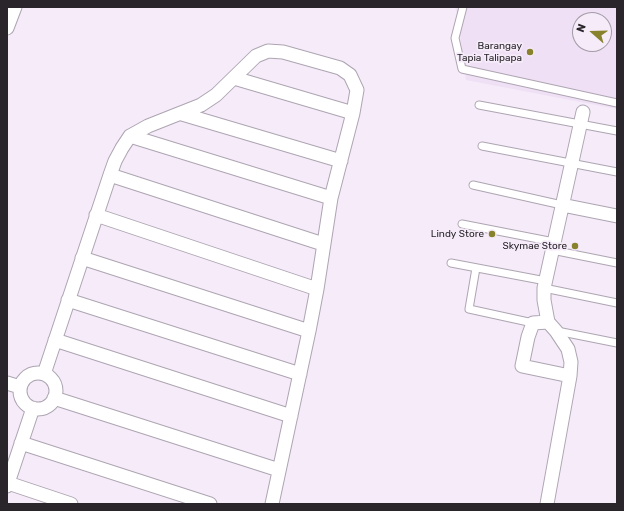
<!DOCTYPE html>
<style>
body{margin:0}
#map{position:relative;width:624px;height:511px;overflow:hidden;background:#f5ebf9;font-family:Rubik,sans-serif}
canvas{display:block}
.frame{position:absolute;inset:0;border:8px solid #29252a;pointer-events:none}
.north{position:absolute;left:572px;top:12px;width:40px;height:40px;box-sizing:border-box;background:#f5ebf9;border:1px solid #a39ca6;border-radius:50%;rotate:290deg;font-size:11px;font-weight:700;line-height:16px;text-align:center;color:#29252a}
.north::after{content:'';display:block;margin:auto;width:14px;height:18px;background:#87822b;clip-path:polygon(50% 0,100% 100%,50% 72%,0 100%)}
</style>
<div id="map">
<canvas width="624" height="511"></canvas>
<div class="frame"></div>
<div class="north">N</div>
</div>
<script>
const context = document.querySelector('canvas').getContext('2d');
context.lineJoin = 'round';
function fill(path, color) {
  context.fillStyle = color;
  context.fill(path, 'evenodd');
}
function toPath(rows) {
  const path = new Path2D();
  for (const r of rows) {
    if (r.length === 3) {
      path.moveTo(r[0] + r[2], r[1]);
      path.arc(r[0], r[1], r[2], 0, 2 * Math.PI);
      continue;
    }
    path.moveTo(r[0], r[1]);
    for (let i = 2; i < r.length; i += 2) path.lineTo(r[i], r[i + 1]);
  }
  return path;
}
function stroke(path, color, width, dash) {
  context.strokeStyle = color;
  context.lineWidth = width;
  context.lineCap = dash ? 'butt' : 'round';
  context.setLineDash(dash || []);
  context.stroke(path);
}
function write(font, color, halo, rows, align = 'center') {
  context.font = font + ' Rubik,sans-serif';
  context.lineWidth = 3.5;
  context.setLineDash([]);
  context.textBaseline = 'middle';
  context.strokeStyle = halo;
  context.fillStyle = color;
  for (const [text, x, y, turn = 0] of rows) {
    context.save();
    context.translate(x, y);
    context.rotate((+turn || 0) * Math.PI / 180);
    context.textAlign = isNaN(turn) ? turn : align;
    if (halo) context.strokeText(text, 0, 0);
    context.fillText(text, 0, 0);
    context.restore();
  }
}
fill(toPath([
 [455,7,617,7,617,109,466,80,457,13],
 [580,20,604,20,604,44,580,44]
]), '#efe0f5');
const lane = toPath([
 [463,7,455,38,462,69,617,103],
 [479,105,617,131],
 [482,146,617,172],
 [473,185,562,205],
 [462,224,554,242],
 [552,250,617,263],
 [451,263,546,281],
 [476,268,469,309,533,323],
 [544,288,617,303],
 [557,331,617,343]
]);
const street = toPath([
 [7,28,15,7],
 [234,78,353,113],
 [182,114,341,161],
 [130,136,331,198],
 [110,175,323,244],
 [562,205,617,216],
 [96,215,317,289],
 [82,258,309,331],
 [68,300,300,374],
 [548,322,533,323,528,337,522,366,570,376],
 [55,340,291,416],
 [38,391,18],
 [44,374,110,175,115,161,122,148,130,136,148,126,201,105,216,95,256,56,268,51,283,52,340,68,350,75,357,90,353,113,331,198,317,289,309,331,272,504],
 [7,383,20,387],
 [54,398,279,470],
 [21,443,210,504],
 [8,483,71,504],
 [7,486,33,408],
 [547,504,570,376,571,362,568,349,556,331,548,322,544,300,544,288,583,112]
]);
stroke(lane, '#aea5b2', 9);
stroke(street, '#aea5b2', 15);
stroke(lane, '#fff', 7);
stroke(street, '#fff', 13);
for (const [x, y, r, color] of [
 [530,52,4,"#87822b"],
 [492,234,4,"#87822b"],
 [575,246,4,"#87822b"]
]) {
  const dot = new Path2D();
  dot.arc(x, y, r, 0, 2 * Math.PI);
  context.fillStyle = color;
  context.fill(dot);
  stroke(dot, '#f5ebf9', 1.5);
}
write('10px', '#29252a', '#f5ebf9', [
 ["Barangay",522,46],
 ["Tapia Talipapa",522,58],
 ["Lindy Store",484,234],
 ["Skymae Store",567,246]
], 'right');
</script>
